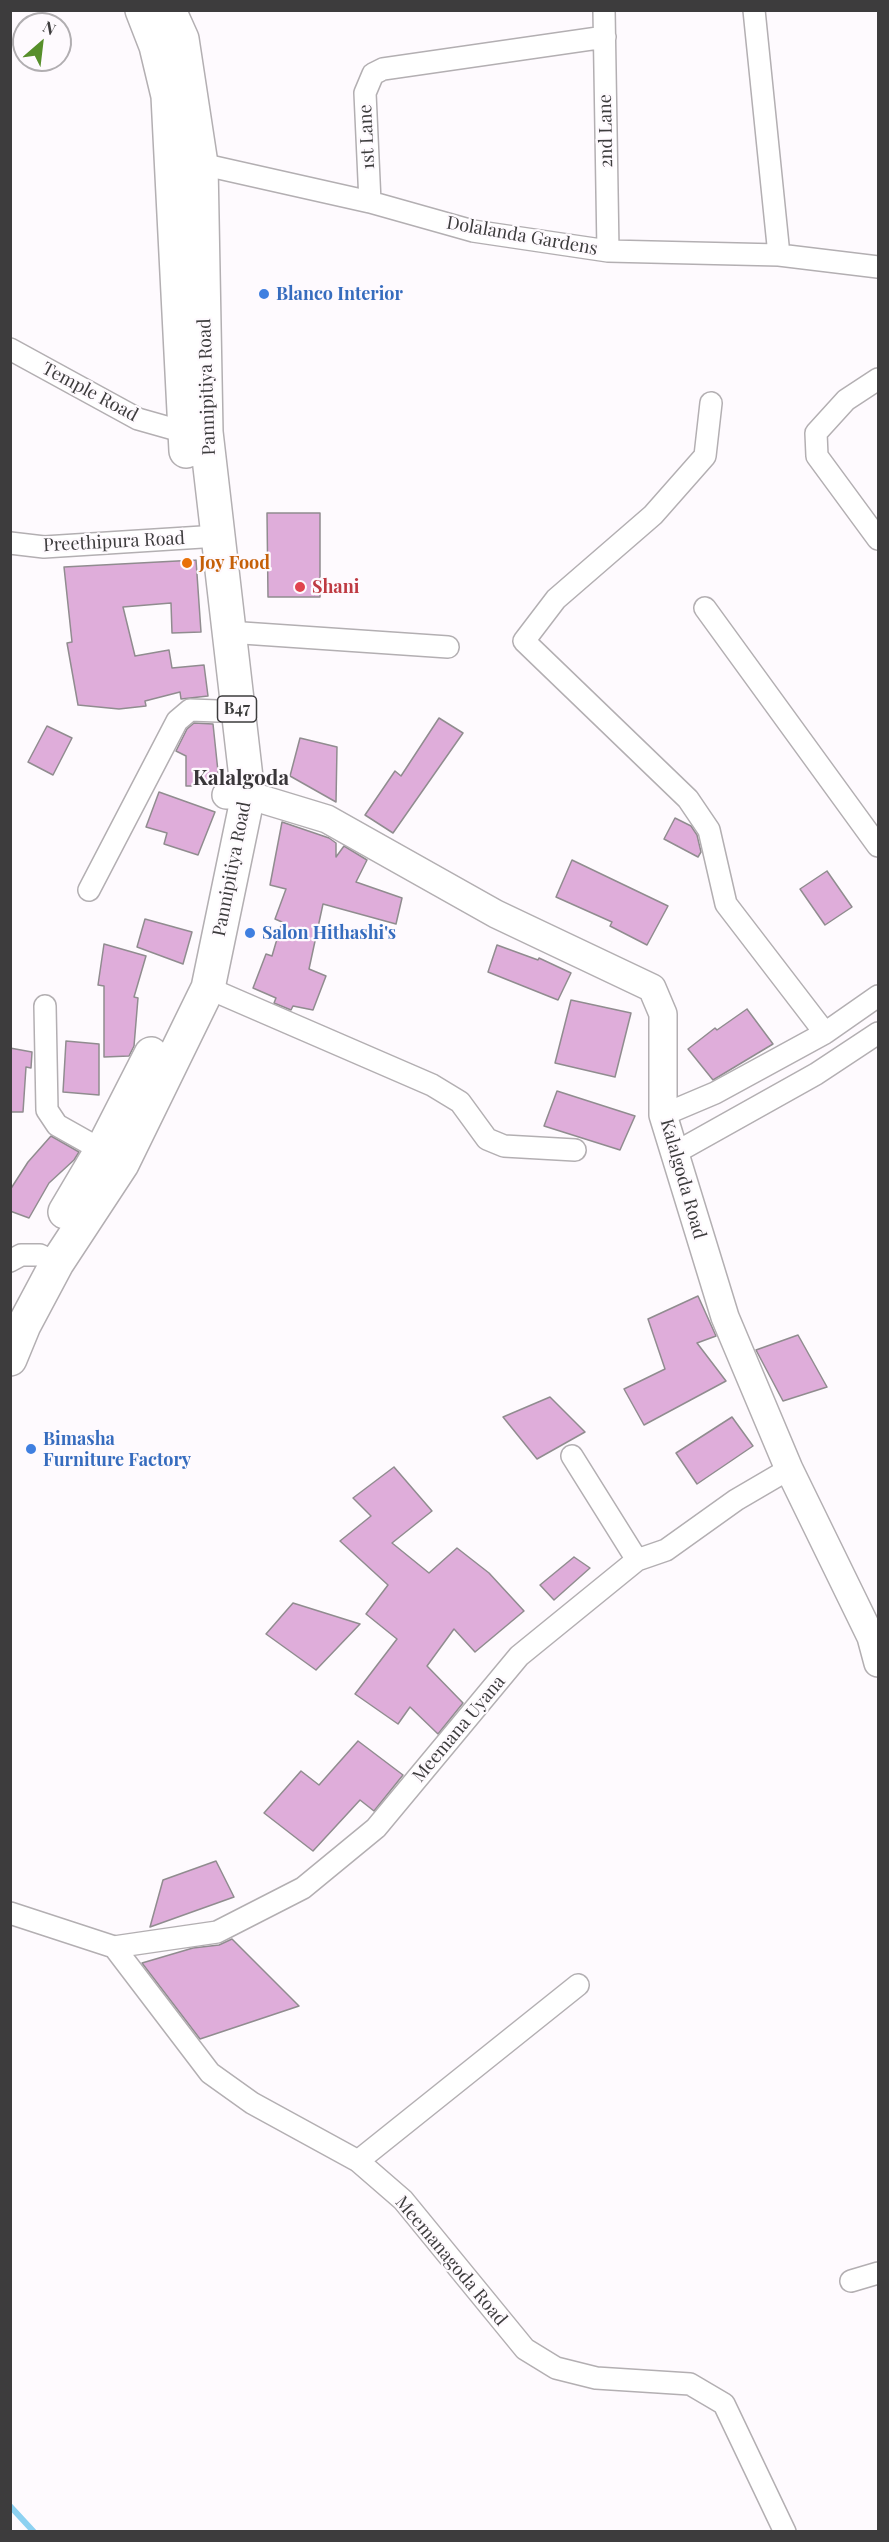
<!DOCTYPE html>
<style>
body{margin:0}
#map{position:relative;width:889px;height:2542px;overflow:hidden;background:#fefafe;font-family:"Playfair Display",serif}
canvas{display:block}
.frame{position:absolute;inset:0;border:12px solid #3d3c3d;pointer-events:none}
.north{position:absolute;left:12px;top:12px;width:60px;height:60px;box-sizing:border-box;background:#fefafe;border:2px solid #b1aeb1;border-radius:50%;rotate:28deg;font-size:16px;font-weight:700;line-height:24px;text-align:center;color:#3d3c3d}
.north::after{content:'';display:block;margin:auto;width:21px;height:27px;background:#578f2b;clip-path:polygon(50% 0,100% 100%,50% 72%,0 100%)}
</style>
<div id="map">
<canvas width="889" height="2542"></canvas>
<div class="frame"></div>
<div class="north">N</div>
</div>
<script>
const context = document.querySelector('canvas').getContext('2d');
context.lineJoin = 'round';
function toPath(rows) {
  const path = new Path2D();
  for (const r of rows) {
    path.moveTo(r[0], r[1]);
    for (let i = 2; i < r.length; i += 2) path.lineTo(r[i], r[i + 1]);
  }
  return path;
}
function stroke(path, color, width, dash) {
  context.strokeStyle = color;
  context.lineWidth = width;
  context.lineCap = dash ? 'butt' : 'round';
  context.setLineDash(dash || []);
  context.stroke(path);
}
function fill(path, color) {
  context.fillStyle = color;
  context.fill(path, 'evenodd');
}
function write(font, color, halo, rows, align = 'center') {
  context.font = font + ' "Playfair Display",serif';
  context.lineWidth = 4.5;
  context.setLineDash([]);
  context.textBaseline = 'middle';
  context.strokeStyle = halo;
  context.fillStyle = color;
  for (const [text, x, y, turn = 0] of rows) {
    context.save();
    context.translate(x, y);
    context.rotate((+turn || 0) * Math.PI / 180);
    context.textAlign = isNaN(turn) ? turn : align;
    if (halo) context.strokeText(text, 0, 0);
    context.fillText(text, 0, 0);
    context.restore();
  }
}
stroke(toPath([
 [10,2506,34,2532]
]), '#8dd1f1', 6);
const building = toPath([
 [267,513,320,513,320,597,268,597,267,513],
 [196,560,201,632,172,633,171,603,123,607,135,656,169,650,172,668,204,665,208,696,181,699,180,692,145,701,146,706,119,709,78,705,67,643,72,642,64,567,196,560],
 [439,718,463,733,393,833,365,815,395,771,401,776,439,718],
 [194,723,213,724,219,781,213,786,186,786,186,756,176,751,187,729,194,723],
 [47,726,72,738,53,775,28,762,47,726],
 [300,738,337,747,336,802,290,776,300,738],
 [159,792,215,812,198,855,164,844,167,833,146,827,159,792],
 [675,818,691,826,697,835,701,852,698,857,664,839,675,818],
 [282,822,329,838,336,843,336,857,344,846,367,860,356,882,402,898,396,924,323,904,309,969,326,976,313,1010,293,1006,291,1010,274,1003,276,998,253,988,266,954,272,956,282,922,275,919,286,889,270,885,282,822],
 [572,860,668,906,647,945,610,926,612,922,556,897,572,860],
 [827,871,852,907,825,925,800,889,827,871],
 [145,919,192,932,183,964,137,947,145,919],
 [104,944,146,956,134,997,138,998,134,1046,129,1056,104,1057,104,986,98,985,104,944],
 [497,945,538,960,539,958,571,973,558,1000,488,972,497,945],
 [571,1000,631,1013,615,1077,555,1063,571,1000],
 [747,1009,773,1044,713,1080,688,1049,715,1028,717,1030,747,1009],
 [66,1041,99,1044,99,1095,63,1092,66,1041],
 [10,1048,32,1052,31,1068,26,1067,23,1112,10,1112,10,1048],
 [557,1091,635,1116,620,1150,544,1126,557,1091],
 [51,1136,79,1152,74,1160,49,1183,29,1218,10,1211,10,1190,28,1162,51,1136],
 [698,1296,716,1336,697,1343,726,1381,644,1425,624,1389,665,1369,648,1319,698,1296],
 [798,1335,827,1387,783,1401,756,1350,798,1335],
 [550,1397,585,1432,537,1459,503,1417,550,1397],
 [732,1417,753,1446,697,1484,676,1453,732,1417],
 [394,1467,432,1511,392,1543,429,1573,457,1548,489,1573,524,1611,475,1652,454,1629,427,1666,463,1703,438,1734,410,1707,398,1724,355,1694,397,1639,366,1614,388,1585,340,1541,371,1516,353,1498,394,1467],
 [574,1557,590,1568,554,1600,540,1585,574,1557],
 [293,1603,360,1624,316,1670,266,1634,293,1603],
 [358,1741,403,1775,374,1811,360,1800,313,1851,264,1813,301,1771,319,1785,358,1741],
 [216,1861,234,1897,150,1927,163,1880,216,1861],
 [232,1939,299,2006,200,2039,142,1963,193,1948,219,1945,232,1939]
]);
fill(building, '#dfadda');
stroke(building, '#908c8f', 1.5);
const minor = toPath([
 [604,10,608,251],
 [754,10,779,255],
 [201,164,370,202,473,231,608,251,779,255,878,267],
 [370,202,365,93,373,74,383,69,605,37],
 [10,349,138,419,184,432,194,432],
 [878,379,846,400,816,433,817,456,878,539],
 [711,403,705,456,653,515,556,599,524,641,688,799,709,830,726,904,825,1033],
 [10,543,44,547,218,536],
 [705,608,878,846],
 [228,632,448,647],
 [89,890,177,721,190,710,218,711],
 [208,988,432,1085,460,1102,487,1139,504,1146,575,1150],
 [45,1006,47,1110,57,1125,89,1143,104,1146],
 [663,1115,715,1093,825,1033,878,996],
 [673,1154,816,1074,878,1033],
 [10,1261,21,1255,40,1255,57,1263],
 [572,1456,637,1560],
 [10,1913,114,1947,210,2073,252,2103,358,2161,403,2200,525,2349,556,2368,596,2378,690,2384,724,2404,785,2532],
 [114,1947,217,1932,303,1888,376,1828,519,1656,637,1560,666,1550,736,1500,789,1469],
 [358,2161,578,1985],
 [851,2281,878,2273]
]);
const tertiary = toPath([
 [226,795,248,795,327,819,496,914,652,988,663,1014,663,1115,725,1317,789,1469,871,1637,878,1663]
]);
const primary = toPath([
 [142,10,156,46,168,96,186,451],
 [65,1212,104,1146,151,1054],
 [10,1359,24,1325,57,1263,122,1164,208,988,248,795,206,432,201,164,182,39,169,10]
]);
stroke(minor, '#b3afb2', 24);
stroke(tertiary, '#b3afb2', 30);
stroke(primary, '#b3afb2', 36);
stroke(minor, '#fff', 21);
stroke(tertiary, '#fff', 27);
stroke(primary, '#fff', 33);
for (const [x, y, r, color] of [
 [264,294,6,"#3f7fe0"],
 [187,563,6,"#e8710a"],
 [300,587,6,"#e0444e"],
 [250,933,6,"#3f7fe0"],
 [31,1449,6,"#3f7fe0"]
]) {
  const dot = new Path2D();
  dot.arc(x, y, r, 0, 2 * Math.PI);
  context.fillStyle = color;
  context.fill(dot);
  stroke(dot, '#fefafe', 2);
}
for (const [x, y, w] of [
 [237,709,39]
]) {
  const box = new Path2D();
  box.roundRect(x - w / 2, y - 13, w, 26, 4.5);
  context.fillStyle = '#fefafe';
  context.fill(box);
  stroke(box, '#3d3c3d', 1.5);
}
write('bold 16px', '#3d3c3d', null, [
 ["B47",237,709]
]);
write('18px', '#3d3c3d', '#fefafe', [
 ["2nd Lane",606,131,-91],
 ["1st Lane",367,137,-93],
 ["Dolalanda Gardens",522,236,10],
 ["Pannipitiya Road",207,387,-92],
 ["Temple Road",90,392,28],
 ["Preethipura Road",114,542,-3],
 ["Pannipitiya Road",232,869,-79],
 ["Kalalgoda Road",683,1179,74],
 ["Meemana Uyana",459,1729,-50],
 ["Meemanagoda Road",451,2261,50]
]);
write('bold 18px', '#366cbe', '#fefafe', [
 ["Blanco Interior",276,294],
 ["Salon Hithashi's",262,933],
 ["Bimasha",43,1439],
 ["Furniture Factory",43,1460]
], 'left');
write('bold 18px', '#c56008', '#fefafe', [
 ["Joy Food",199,563]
], 'left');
write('bold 18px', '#be3a42', '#fefafe', [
 ["Shani",312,587]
], 'left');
write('bold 21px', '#393639', '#fefafe', [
 ["Kalalgoda",241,778]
]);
</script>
